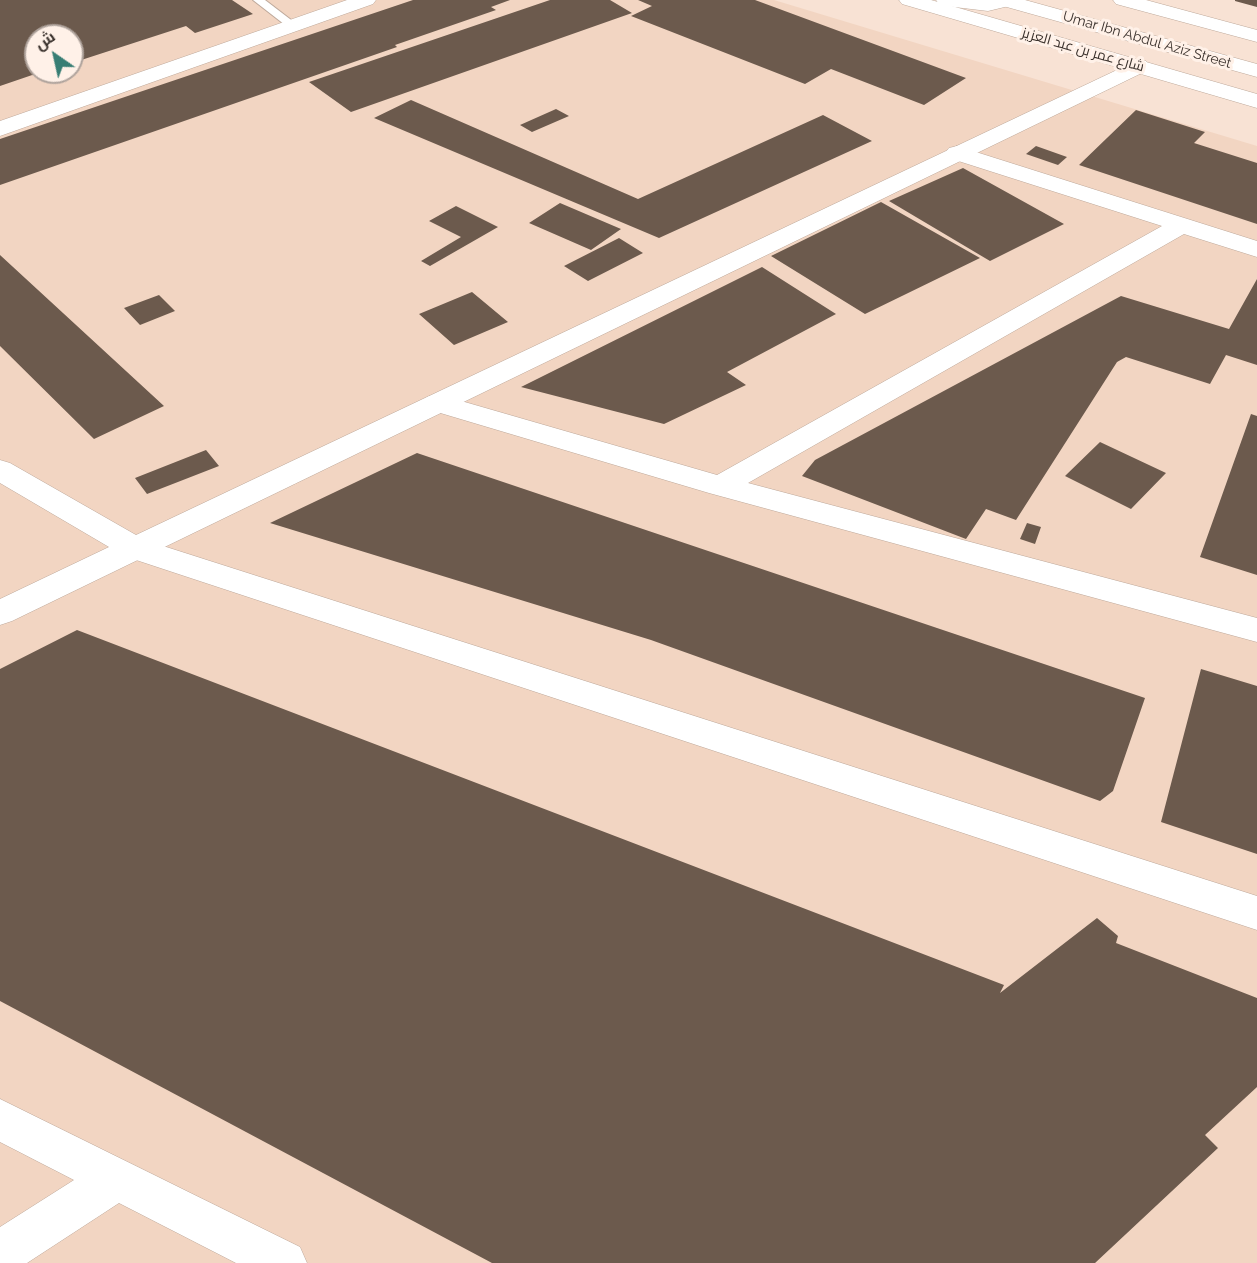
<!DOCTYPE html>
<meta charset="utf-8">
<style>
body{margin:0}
#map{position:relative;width:1257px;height:1263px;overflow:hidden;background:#f8e2d4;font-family:Raleway,Cairo,sans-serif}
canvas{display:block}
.north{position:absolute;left:24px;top:24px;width:60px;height:60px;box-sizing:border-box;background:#fff1e8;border:2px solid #b0a49d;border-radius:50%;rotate:326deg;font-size:16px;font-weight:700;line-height:24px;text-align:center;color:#3a312c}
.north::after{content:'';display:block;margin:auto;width:21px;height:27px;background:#387e74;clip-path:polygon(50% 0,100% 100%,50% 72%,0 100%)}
</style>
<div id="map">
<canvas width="1257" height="1263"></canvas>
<div class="north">ش</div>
</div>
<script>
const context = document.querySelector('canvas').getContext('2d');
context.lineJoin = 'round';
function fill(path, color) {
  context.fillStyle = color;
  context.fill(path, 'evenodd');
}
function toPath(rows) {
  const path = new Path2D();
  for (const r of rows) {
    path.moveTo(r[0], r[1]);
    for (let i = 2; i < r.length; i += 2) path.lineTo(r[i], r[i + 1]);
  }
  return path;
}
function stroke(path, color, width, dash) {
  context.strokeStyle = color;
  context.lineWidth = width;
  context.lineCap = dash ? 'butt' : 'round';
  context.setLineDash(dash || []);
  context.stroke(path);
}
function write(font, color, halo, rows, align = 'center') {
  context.font = font + ' Raleway,Cairo,sans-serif';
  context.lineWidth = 6;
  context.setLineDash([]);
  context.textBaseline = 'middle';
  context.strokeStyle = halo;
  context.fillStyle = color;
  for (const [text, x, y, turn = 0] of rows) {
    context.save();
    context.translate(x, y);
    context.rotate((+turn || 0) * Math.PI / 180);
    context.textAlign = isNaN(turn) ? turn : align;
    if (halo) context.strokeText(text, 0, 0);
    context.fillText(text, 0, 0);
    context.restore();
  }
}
fill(toPath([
 [0,0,774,0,1257,146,1257,1263,0,1263],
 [36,36,72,36,72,72,36,72]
]), '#f2d5c2');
fill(toPath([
 [0,0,232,0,253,14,195,33,186,26,72,63,72,36,36,36,36,72,41,72,0,86],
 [413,0,510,0,491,7,496,10,395,45,397,47,0,185,0,139],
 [550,0,610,0,632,13,351,112,309,82],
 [638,0,755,0,966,78,924,105,831,69,805,84,631,16,652,6],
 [1257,0,1257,7,1235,1,1235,0],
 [411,100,638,199,823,115,872,141,659,238,374,118],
 [556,109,569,116,532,132,520,125],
 [1136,110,1205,132,1194,143,1257,163,1257,224,1079,165],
 [1036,146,1067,157,1058,165,1026,154],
 [963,168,1064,224,990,261,889,201],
 [881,202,980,258,865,314,771,256],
 [560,203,621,229,591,250,529,223],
 [456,206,498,227,430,266,421,261,461,237,429,221],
 [619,238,643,253,588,281,564,266],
 [0,255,164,406,94,439,0,346],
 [762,267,836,314,727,372,746,385,664,424,521,387],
 [1257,279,1257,365,1226,355,1210,384,1126,357,1117,362,1016,520,986,509,966,539,802,476,815,460,1121,296,1229,329],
 [472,292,508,322,454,345,419,314],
 [159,295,175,311,140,325,124,308],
 [1251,414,1257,416,1257,575,1200,557],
 [1100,442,1166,473,1131,509,1065,476],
 [206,450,219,466,147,494,135,478],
 [417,453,1145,698,1113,791,1100,801,651,640,270,523],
 [1027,523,1041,527,1035,544,1020,539],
 [77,630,1004,985,1000,993,1097,918,1118,936,1116,943,1257,998,1257,1087,1205,1135,1218,1148,1095,1263,492,1263,0,1001,0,669],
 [1201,669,1257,686,1257,854,1161,822]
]), '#6c5a4d');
const service = toPath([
 [253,0,265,0,299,26,297,28,289,28,253,0]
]);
const minor = toPath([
 [347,0,376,0,373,4,0,136,0,121,347,0],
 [936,0,1015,0,1016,1,1013,5,988,11,946,6,939,4,936,0],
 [1113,0,1146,0,1257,30,1257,42,1116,4,1113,0],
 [957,146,1257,241,1257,257,1184,234,748,483,1257,618,1257,642,709,493,427,409,423,403,427,397,437,394,717,475,1162,226,949,158,945,153,949,148,957,146],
 [135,537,1257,896,1257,930,124,556,119,548,124,540,135,537],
 [0,1099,300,1247,307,1263,236,1263,119,1203,27,1263,0,1263,0,1227,74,1180,0,1142,0,1099]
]);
const tertiary = toPath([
 [1138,60,1146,61,1149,66,1146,71,12,621,0,625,0,599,109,547,0,483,0,460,10,463,136,535,1138,60]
]);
const secondary = toPath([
 [899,0,931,0,1257,94,1257,108,902,4,899,0],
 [993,0,1025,0,1257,64,1257,77,996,4,993,0]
]);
stroke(service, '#bea99b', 2);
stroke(minor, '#bea99b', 1);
stroke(tertiary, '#bea99b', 1);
stroke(secondary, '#bea99b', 1);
fill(service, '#fff');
fill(minor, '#fff');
fill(tertiary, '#fff');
fill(secondary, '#fff');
write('14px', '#3a312c', '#fff1e8', [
 ["Umar Ibn Abdul Aziz Street",1147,40,16],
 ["شارع عمر بن عبد العزيز",1083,50,16]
]);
</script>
